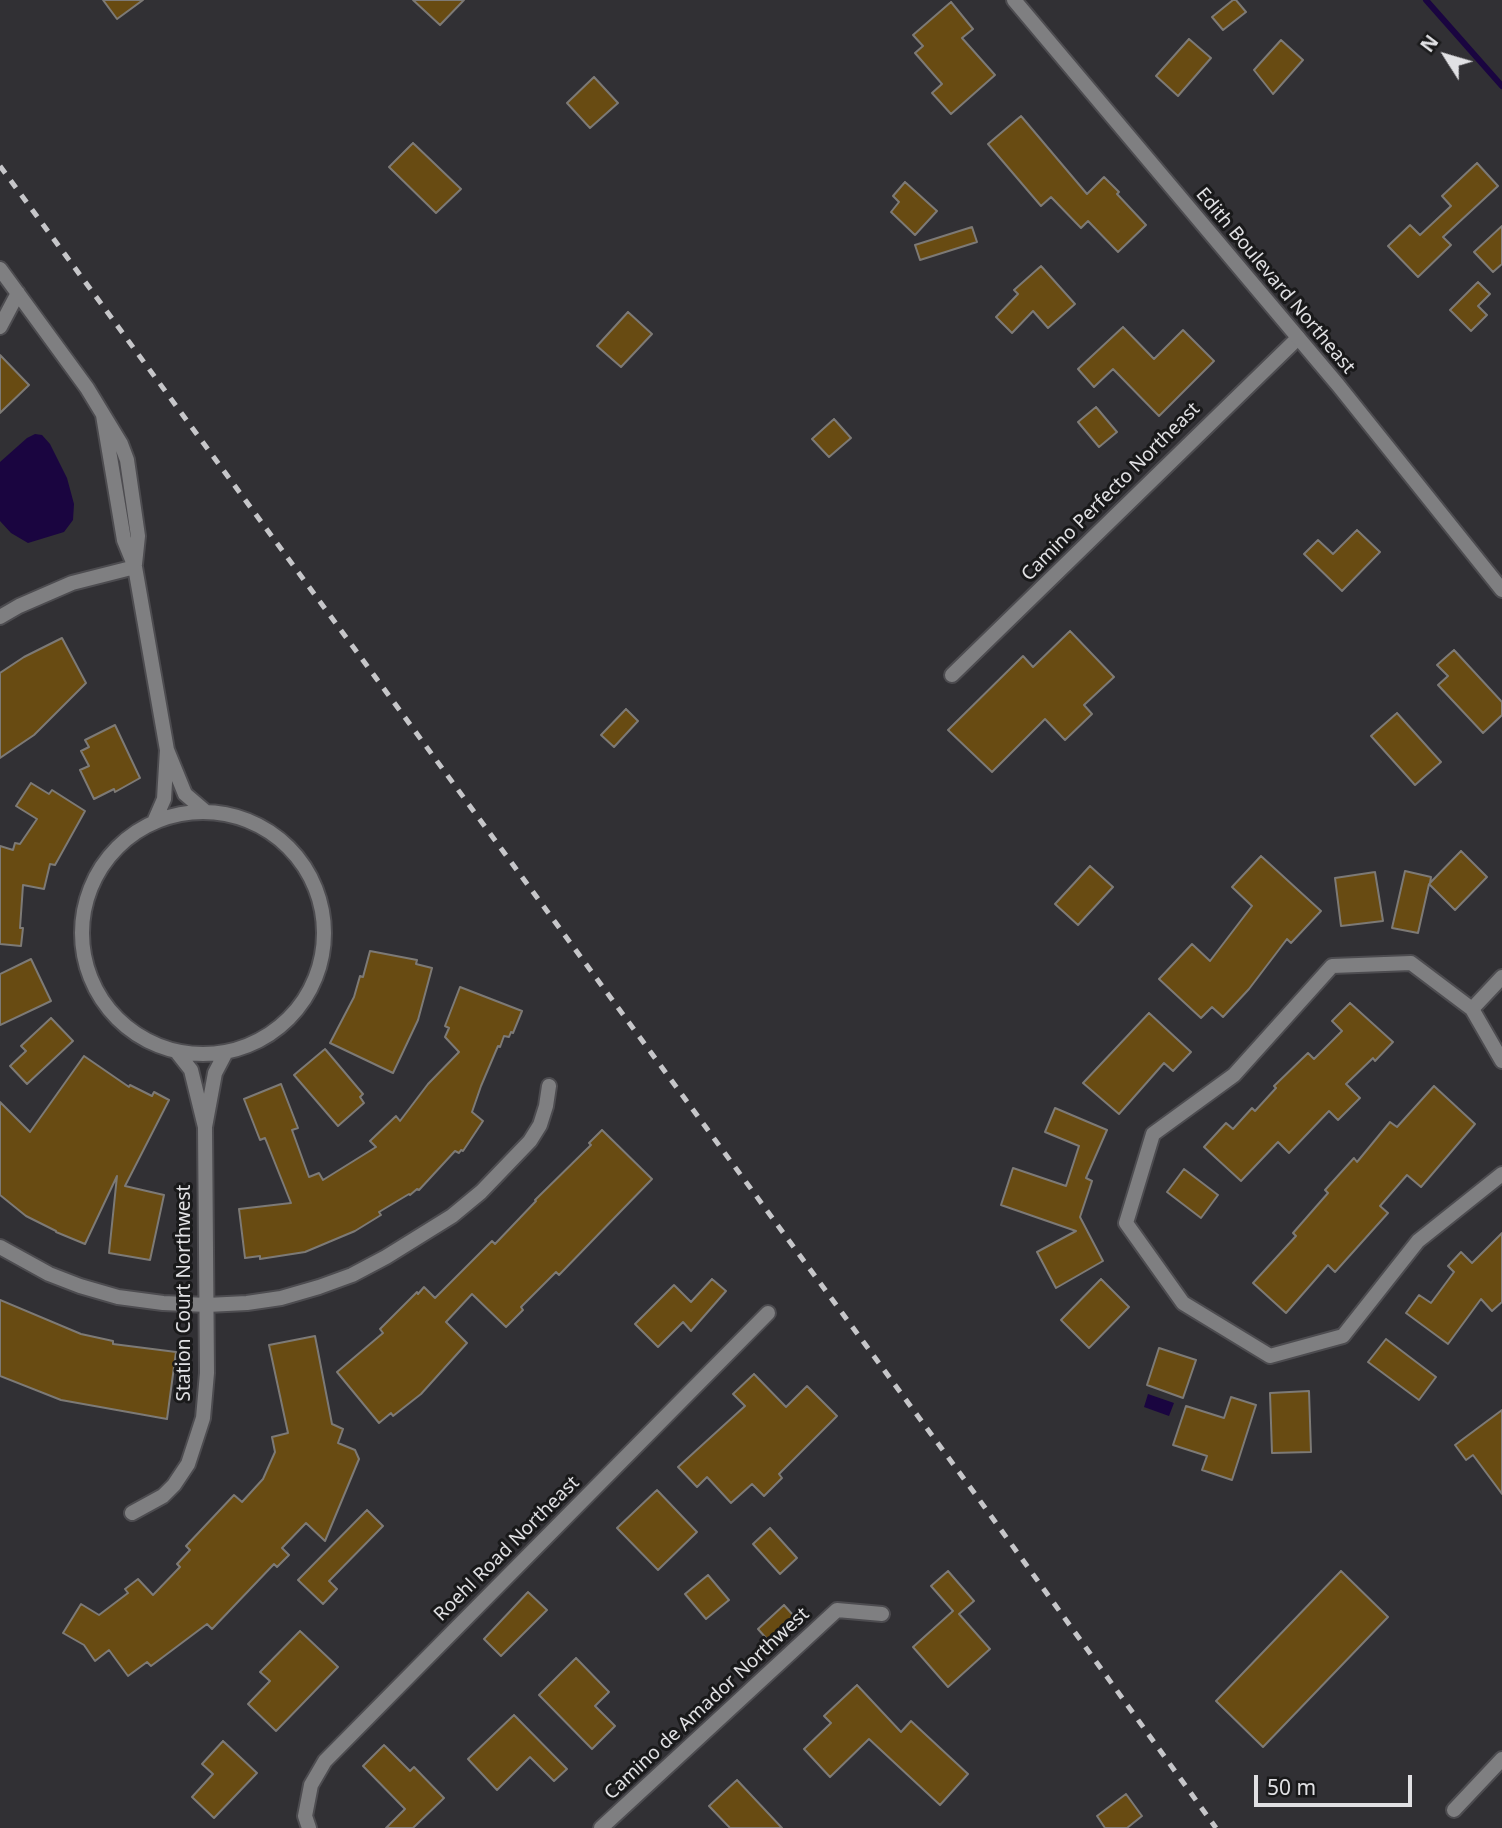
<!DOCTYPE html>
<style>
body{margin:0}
#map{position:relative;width:1502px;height:1828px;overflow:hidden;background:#313034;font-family:"Noto Sans",sans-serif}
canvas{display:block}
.north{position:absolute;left:1411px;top:21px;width:70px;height:70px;-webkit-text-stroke:5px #19191a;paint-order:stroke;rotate:307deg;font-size:19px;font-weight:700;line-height:28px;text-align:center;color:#e1e1e4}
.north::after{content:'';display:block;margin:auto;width:24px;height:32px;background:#e1e1e4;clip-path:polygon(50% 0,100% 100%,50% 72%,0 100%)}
.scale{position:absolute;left:1254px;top:1775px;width:158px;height:32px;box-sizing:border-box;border:4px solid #e1e1e4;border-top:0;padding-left:9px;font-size:21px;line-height:24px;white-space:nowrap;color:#e1e1e4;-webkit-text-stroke:5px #19191a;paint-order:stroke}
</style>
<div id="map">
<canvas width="1502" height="1828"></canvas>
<div class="north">N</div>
<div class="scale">50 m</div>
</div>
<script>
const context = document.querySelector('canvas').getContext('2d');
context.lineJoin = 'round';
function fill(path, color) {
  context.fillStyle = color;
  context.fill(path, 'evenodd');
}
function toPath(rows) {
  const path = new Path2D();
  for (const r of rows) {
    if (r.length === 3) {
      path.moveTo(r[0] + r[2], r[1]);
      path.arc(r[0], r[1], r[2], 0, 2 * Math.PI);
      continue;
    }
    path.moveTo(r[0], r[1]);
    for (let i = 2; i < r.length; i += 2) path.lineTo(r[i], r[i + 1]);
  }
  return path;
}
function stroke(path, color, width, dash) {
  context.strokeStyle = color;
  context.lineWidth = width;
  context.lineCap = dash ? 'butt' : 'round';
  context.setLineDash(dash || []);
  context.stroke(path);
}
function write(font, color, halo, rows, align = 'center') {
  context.font = font + ' "Noto Sans",sans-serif';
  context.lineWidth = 6;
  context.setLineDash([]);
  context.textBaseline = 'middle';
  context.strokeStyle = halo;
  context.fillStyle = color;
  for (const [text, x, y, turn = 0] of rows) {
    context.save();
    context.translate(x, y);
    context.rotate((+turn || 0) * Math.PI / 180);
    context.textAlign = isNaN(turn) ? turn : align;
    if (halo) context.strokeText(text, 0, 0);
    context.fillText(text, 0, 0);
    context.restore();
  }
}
fill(toPath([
 [35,434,42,435,50,444,67,478,74,504,73,520,64,532,28,543,11,533,0,521,0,462,27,438],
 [1148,1394,1174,1403,1169,1416,1144,1407]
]), '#1a0540');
stroke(toPath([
 [1426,0,1502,86]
]), '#1a0540', 6);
const building = toPath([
 [103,0,143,0,117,19,103,0],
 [413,0,464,0,440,25,413,0],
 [1233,0,1236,0,1246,12,1223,30,1212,17,1233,0],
 [951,2,973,29,962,38,995,75,951,114,932,93,942,84,915,53,923,46,913,35,951,2],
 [1189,39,1211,58,1178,96,1156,76,1189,39],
 [1281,40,1303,60,1273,94,1254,70,1281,40],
 [594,77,618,103,590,128,567,103,594,77],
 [1021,116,1087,194,1104,177,1119,192,1117,194,1146,225,1118,252,1088,221,1081,228,1051,197,1041,206,988,144,1021,116],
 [413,143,461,189,436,213,389,167,413,143],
 [1477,163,1498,186,1443,237,1451,245,1418,277,1388,246,1410,225,1420,235,1451,206,1442,196,1477,163],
 [905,182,937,211,915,235,891,212,899,202,893,196,905,182],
 [1502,226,1502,264,1493,272,1474,252,1502,226],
 [972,227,977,242,920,260,915,245,972,227],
 [1041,266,1075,304,1048,328,1033,311,1012,333,996,317,1018,294,1014,290,1041,266],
 [1478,282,1490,294,1478,306,1487,315,1471,331,1450,310,1478,282],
 [628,312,652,334,621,367,597,346,628,312],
 [1123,327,1154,359,1183,330,1214,361,1159,416,1113,369,1094,387,1078,369,1123,327],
 [0,355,29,385,0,413,0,355],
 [1096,407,1117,432,1099,447,1078,422,1096,407],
 [834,419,851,438,829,457,812,439,834,419],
 [1357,530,1380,552,1342,591,1304,554,1318,540,1333,554,1357,530],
 [1070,631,1114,677,1084,705,1092,714,1065,740,1045,719,992,772,948,730,1023,656,1033,667,1070,631],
 [62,638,86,683,34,735,0,758,0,673,24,657,62,638],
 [1454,650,1502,702,1502,715,1483,733,1438,685,1448,676,1437,665,1454,650],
 [626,709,638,721,614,747,601,735,626,709],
 [1397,713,1441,762,1415,785,1371,736,1397,713],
 [115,725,140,778,115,792,114,789,94,799,80,770,89,766,81,751,89,747,85,740,115,725],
 [31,783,49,794,52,790,85,811,55,865,50,864,44,889,23,885,20,928,23,928,21,946,0,944,0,846,13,850,15,843,20,844,37,819,16,806,31,783],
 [1461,851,1487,877,1455,910,1429,884,1418,933,1392,928,1405,871,1431,877,1430,883,1461,851],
 [1261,856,1321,911,1291,943,1287,939,1249,989,1223,1017,1212,1007,1201,1018,1159,979,1192,944,1210,961,1252,906,1232,887,1261,856],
 [1090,866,1113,887,1078,925,1055,904,1090,866],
 [1375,872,1383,921,1341,926,1335,878,1375,872],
 [370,951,417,960,416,964,432,968,418,1020,393,1073,330,1043,354,997,360,976,363,977,370,951],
 [31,959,51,1001,0,1025,0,974,31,959],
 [460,987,522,1011,513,1033,511,1032,509,1037,504,1036,500,1047,498,1046,481,1086,472,1112,483,1121,463,1151,461,1150,459,1153,455,1151,419,1190,417,1189,410,1195,409,1194,379,1212,381,1215,355,1231,305,1252,260,1259,260,1256,245,1258,239,1209,291,1203,265,1138,260,1140,244,1099,281,1084,298,1128,292,1130,309,1177,319,1173,323,1180,376,1147,370,1141,396,1116,400,1121,428,1084,459,1052,445,1037,449,1028,445,1026,460,987],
 [1350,1003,1393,1042,1375,1061,1373,1058,1346,1084,1360,1098,1338,1120,1329,1111,1289,1153,1278,1142,1241,1181,1204,1147,1226,1123,1233,1129,1252,1108,1255,1111,1276,1088,1274,1086,1308,1053,1314,1059,1342,1031,1332,1021,1350,1003],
 [1149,1013,1191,1052,1173,1071,1164,1063,1119,1114,1083,1083,1149,1013],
 [51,1018,73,1041,27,1084,10,1066,26,1051,21,1046,51,1018],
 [325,1049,363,1094,360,1097,364,1103,338,1126,294,1075,325,1049],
 [84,1056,129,1087,130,1085,152,1096,154,1092,169,1100,125,1186,164,1195,150,1260,109,1253,117,1176,85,1244,56,1232,56,1231,26,1216,0,1195,0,1102,30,1132,84,1056],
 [1434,1086,1475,1124,1421,1187,1407,1175,1380,1206,1388,1213,1335,1272,1328,1265,1286,1313,1253,1283,1296,1236,1293,1233,1328,1193,1325,1190,1354,1158,1357,1162,1390,1122,1397,1127,1434,1086],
 [1055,1108,1107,1130,1086,1178,1092,1181,1080,1217,1103,1261,1056,1288,1037,1252,1076,1231,1001,1205,1013,1168,1066,1186,1079,1146,1045,1132,1055,1108],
 [602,1130,652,1179,559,1275,556,1272,521,1307,523,1310,506,1327,472,1294,446,1322,467,1343,421,1394,393,1416,391,1413,379,1423,337,1372,383,1333,380,1329,417,1292,418,1294,424,1287,435,1298,492,1241,495,1244,536,1201,535,1200,591,1145,589,1143,602,1130],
 [1184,1169,1218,1195,1201,1218,1167,1192,1184,1169],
 [1502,1233,1502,1302,1492,1311,1481,1299,1448,1344,1406,1313,1419,1295,1431,1303,1454,1272,1448,1266,1461,1252,1472,1263,1502,1233],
 [712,1279,726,1291,691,1331,683,1322,658,1347,635,1324,674,1285,691,1302,712,1279],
 [1101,1279,1129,1307,1089,1348,1061,1320,1101,1279],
 [0,1300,81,1334,113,1341,113,1344,176,1352,167,1419,61,1400,0,1376,0,1300],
 [315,1336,332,1424,343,1429,338,1443,355,1450,359,1459,325,1541,306,1523,282,1548,289,1555,277,1567,274,1564,212,1629,207,1624,151,1666,147,1662,128,1676,109,1650,95,1661,84,1645,63,1633,81,1604,99,1615,128,1593,125,1589,138,1579,153,1595,180,1567,177,1564,190,1550,186,1546,234,1495,242,1502,263,1479,275,1452,272,1437,288,1433,269,1345,315,1336],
 [1386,1339,1436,1377,1419,1400,1368,1362,1386,1339],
 [1159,1348,1196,1360,1183,1398,1147,1385,1159,1348],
 [754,1374,786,1407,807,1386,837,1416,779,1474,782,1478,764,1496,752,1484,731,1503,707,1477,697,1487,678,1467,745,1406,733,1394,754,1374],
 [1309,1391,1311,1452,1272,1453,1270,1393,1309,1391],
 [1231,1397,1256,1405,1232,1480,1202,1470,1207,1456,1173,1445,1186,1406,1224,1418,1231,1397],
 [1502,1410,1502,1494,1473,1455,1466,1460,1455,1445,1502,1410],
 [657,1490,697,1532,658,1570,617,1528,657,1490],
 [367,1510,383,1526,329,1581,337,1589,323,1604,298,1580,367,1510],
 [770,1528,797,1558,780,1574,753,1544,770,1528],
 [948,1571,974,1601,959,1614,990,1649,948,1687,913,1647,953,1611,931,1586,948,1571],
 [1341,1571,1388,1617,1263,1747,1216,1701,1341,1571],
 [708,1575,729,1600,706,1619,685,1594,708,1575],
 [528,1592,547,1610,501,1656,484,1639,528,1592],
 [784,1605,800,1623,774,1647,758,1629,784,1605],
 [300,1631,338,1667,276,1731,248,1704,270,1681,260,1672,300,1631],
 [576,1658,609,1692,595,1706,615,1726,592,1749,539,1695,576,1658],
 [857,1685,901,1732,911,1721,968,1774,940,1805,869,1739,830,1777,804,1749,831,1723,824,1716,857,1685],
 [514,1715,567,1769,554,1781,530,1757,497,1790,468,1759,514,1715],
 [223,1741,257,1773,214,1818,192,1797,213,1774,202,1764,223,1741],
 [384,1745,410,1771,414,1767,444,1798,413,1828,386,1828,405,1809,363,1766,384,1745],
 [737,1780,782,1828,730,1828,709,1806,737,1780],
 [1126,1794,1142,1816,1127,1828,1105,1828,1097,1816,1126,1794]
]);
fill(building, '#684b12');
stroke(building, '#7d7a76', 2);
const minor = toPath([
 [0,269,87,388,121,444,127,460,138,536,135,564],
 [0,327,18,293],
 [103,415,124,540,135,567,167,750],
 [0,617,19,606,72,583,135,567],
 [952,675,1298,338],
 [203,933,121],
 [154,822,164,799,167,750,185,794,206,812],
 [1472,1009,1502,977],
 [176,1051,191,1070,205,1127,215,1073,226,1052],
 [1502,1061,1472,1009,1411,963,1332,966,1234,1075,1153,1134,1126,1223,1183,1303,1270,1356,1343,1336,1418,1241,1502,1174],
 [0,1247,49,1274,80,1286,118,1297,163,1303,207,1305,247,1303,281,1298,319,1287,352,1275,386,1257,452,1216,481,1192,530,1141,540,1125,546,1106,549,1086],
 [132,1513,163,1496,174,1485,188,1464,203,1418,207,1373,205,1127],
 [1454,1810,1502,1759],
 [309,1828,305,1816,311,1785,325,1761,768,1313],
 [601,1828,837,1610,882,1614]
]);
const tertiary = toPath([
 [1014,0,1338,385,1502,590]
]);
stroke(minor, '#4d4c50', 18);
stroke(tertiary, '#4d4c50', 18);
stroke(minor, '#7f7f81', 14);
stroke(tertiary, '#7f7f81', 14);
stroke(toPath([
 [0,166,978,1498,1216,1828]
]), '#c6c6c9', 5, [9, 9]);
write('19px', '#e1e1e4', '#19191a', [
 ["Edith Boulevard Northeast",1275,281,50],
 ["Camino Perfecto Northeast",1111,492,-45],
 ["Station Court Northwest",185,1293,-90],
 ["Roehl Road Northeast",507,1549,-45],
 ["Camino de Amador Northwest",707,1704,-43]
]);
</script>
